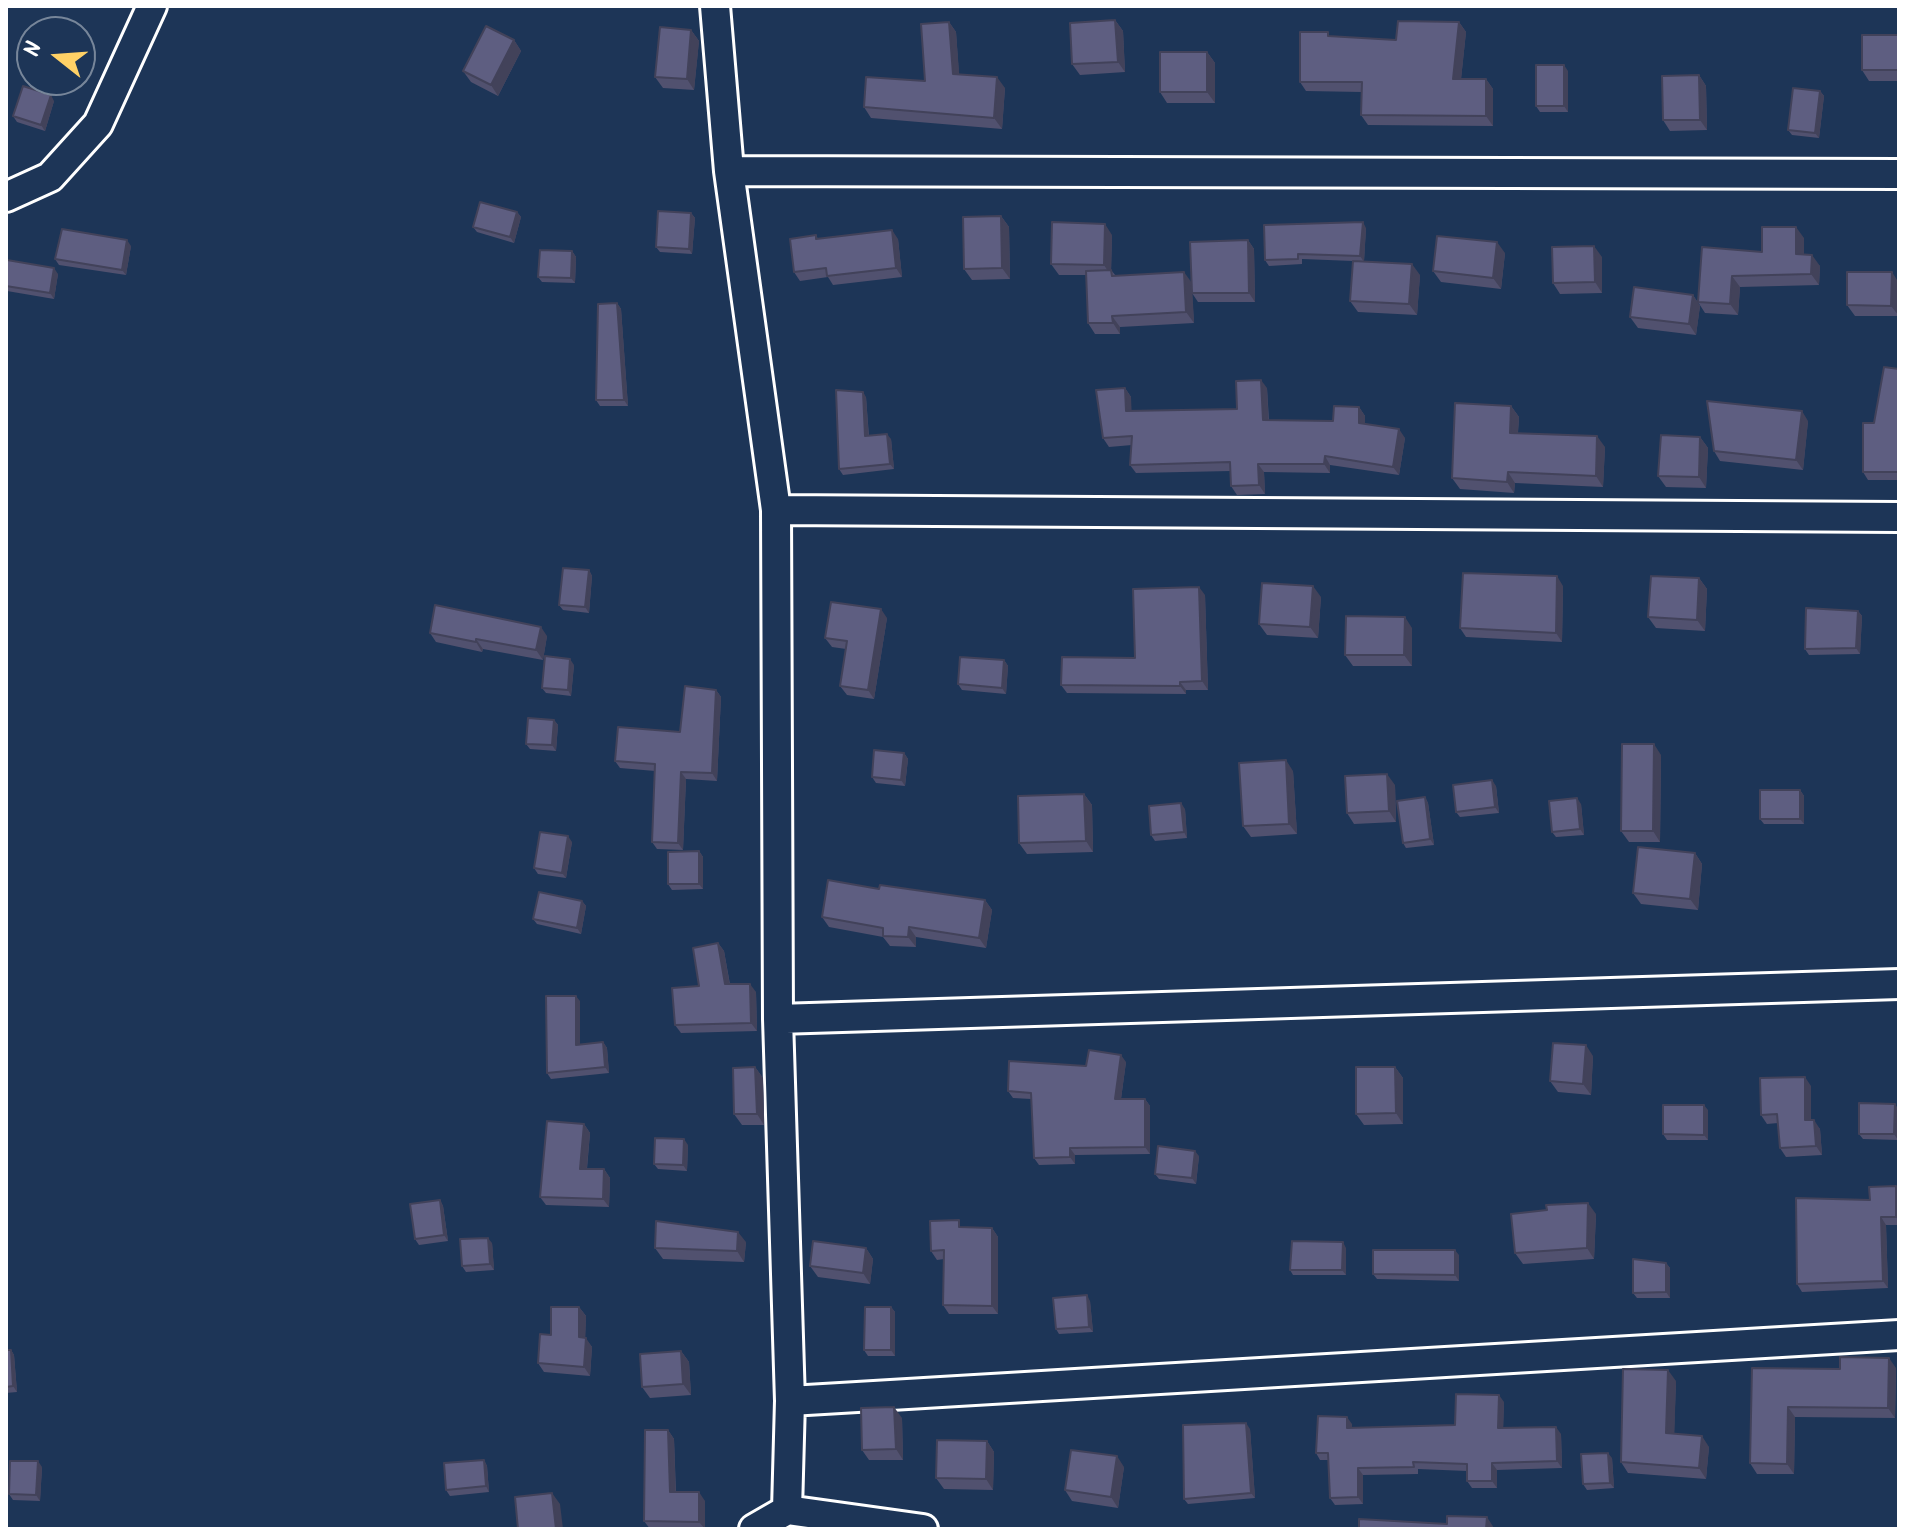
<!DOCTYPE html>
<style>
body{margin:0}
#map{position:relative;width:1905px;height:1535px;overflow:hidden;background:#1d3557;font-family:Kalam,sans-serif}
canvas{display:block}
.frame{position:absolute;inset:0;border:8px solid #fff;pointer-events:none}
.north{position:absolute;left:16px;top:16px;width:80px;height:80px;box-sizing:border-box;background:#1d3557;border:2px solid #77869a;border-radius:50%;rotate:287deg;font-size:22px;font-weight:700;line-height:32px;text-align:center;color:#fff}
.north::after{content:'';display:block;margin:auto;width:28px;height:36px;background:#ffd166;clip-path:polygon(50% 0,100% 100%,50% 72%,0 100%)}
</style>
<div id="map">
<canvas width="1905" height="1535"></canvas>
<div class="frame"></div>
<div class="north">N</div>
</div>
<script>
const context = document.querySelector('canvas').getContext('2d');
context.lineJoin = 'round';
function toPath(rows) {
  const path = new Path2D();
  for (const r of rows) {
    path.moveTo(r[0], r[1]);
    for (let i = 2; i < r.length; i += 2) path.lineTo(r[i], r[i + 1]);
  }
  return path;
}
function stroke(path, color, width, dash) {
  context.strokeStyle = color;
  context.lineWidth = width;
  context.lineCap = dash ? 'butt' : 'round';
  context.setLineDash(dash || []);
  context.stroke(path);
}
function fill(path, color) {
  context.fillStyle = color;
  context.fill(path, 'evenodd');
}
const minor = toPath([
 [715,6,729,171,776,510,778,1019,790,1401,787,1510],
 [729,171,1899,174],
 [6,197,50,177,98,124,152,6],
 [776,510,1899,517],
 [778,1019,1899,984],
 [790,1401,1899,1335],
 [754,1529,787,1510,923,1529]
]);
stroke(minor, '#fff', 34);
stroke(minor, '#1d3557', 28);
fill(toPath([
 [1115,20,1123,31,1125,72,1080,75,1072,64],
 [949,22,956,32,959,75,1005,88,1002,129,871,118,864,107,925,81],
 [1459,22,1466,32,1461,79,1486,79,1493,89,1493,126,1368,125,1361,115,1362,92,1306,91,1300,82,1331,37,1396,40],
 [691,30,699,41,694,90,663,88,655,77],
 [1899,35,1899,81,1869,81,1862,70],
 [514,40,521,51,498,96,471,82,463,71],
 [1207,52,1215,63,1215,103,1167,103,1160,92],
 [1568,71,1568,112,1540,112,1536,106],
 [1699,75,1706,86,1707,130,1670,131,1663,120],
 [1820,91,1824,96,1819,138,1792,135,1788,130],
 [54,101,45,131,17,122,13,116],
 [517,212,521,217,514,243,477,232,473,227],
 [691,213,695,218,692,254,660,252,656,247],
 [1001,216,1009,227,1010,279,972,280,964,269],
 [1366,228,1364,261,1420,275,1417,315,1358,312,1350,301,1353,261,1302,259,1302,264,1269,266,1265,260],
 [816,235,818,239,898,239,902,277,833,285,828,277,800,281,794,272],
 [1112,235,1111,270,1116,276,1192,283,1248,240,1254,249,1255,302,1198,302,1192,293,1194,323,1120,327,1120,334,1095,334,1088,323,1086,275,1059,275,1051,264],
 [1804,238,1804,255,1820,266,1819,285,1740,287,1738,315,1705,313,1698,302,1762,252],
 [131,246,126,275,59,265,55,259],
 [572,251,576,257,575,283,542,282,538,277],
 [1505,253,1501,289,1441,282,1433,271],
 [1602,257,1602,293,1560,294,1553,283],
 [6,267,58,274,54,299,7,291],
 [1892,272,1899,316,1855,316,1847,305],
 [1693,295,1700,306,1696,335,1638,328,1630,317],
 [617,303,621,309,628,406,600,406,596,400],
 [1899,369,1899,480,1868,480,1863,472,1874,423],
 [1125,388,1131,397,1131,411,1237,409,1267,388,1269,420,1333,421,1359,407,1365,416,1365,424,1405,438,1399,475,1330,465,1330,473,1264,472,1265,494,1237,495,1231,486,1231,471,1136,473,1130,465,1132,445,1109,447,1103,438],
 [866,397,869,436,891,439,894,469,843,475,839,469],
 [1511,406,1519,417,1518,433,1605,447,1603,487,1515,483,1514,493,1460,489,1452,478],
 [1808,421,1803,470,1720,461,1714,451],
 [1700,437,1708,448,1706,488,1666,487,1658,476],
 [589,570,592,576,589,613,563,610,559,605],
 [1699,578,1707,589,1705,631,1656,628,1648,617],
 [1563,586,1562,642,1466,637,1460,628],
 [1205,595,1208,690,1186,690,1186,694,1067,693,1061,685,1135,658],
 [1321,597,1318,638,1267,635,1259,624],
 [1858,611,1862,616,1860,654,1809,655,1805,649],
 [887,618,874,699,847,695,840,686,846,649,832,647,825,638],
 [1412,628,1412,666,1353,666,1345,655],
 [430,633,547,636,543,660,483,649,482,652,436,642],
 [1004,660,1008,666,1006,694,962,690,958,684],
 [574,665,571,696,546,693,542,688],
 [716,690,721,697,717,781,686,779,683,850,657,849,652,842,655,771,620,768,615,761,680,732],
 [554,720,558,725,556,751,530,749,526,744],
 [904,753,908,759,905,786,876,783,872,777],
 [1661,755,1660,842,1629,842,1621,831],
 [1293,771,1297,834,1251,837,1243,826],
 [1395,785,1396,822,1354,824,1347,813],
 [1496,786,1499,813,1460,817,1456,812],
 [1800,790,1804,796,1804,824,1764,824,1760,819],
 [1084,794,1092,805,1093,852,1027,854,1019,843],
 [1425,797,1428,803,1434,845,1406,848,1403,843],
 [1581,804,1584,835,1556,837,1552,832],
 [1185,809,1187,838,1155,841,1151,835],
 [572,842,566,878,538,874,534,868],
 [699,851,703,857,703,889,672,890,668,884],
 [1695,853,1702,864,1698,910,1641,904,1633,893],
 [879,889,985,900,992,910,986,948,916,937,916,947,890,946,883,937,829,927,822,917],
 [582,901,586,906,581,934,537,924,533,919],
 [718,943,724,951,730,984,756,992,757,1031,681,1033,675,1025,699,986],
 [580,1001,580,1045,603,1042,607,1048,609,1073,551,1079,547,1073],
 [1593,1056,1591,1095,1558,1092,1550,1081],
 [1126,1062,1121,1099,1145,1099,1150,1106,1150,1154,1075,1155,1075,1164,1039,1165,1034,1158,1031,1099,1013,1098,1008,1091,1086,1066],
 [755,1067,763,1078,764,1125,742,1125,734,1114],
 [1395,1067,1403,1078,1403,1124,1364,1125,1356,1114],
 [1811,1086,1811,1120,1820,1129,1822,1155,1786,1157,1780,1148,1778,1123,1767,1124,1761,1115],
 [1708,1110,1708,1140,1667,1140,1663,1134],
 [1899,1110,1898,1140,1863,1139,1859,1134],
 [584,1124,590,1133,587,1169,604,1169,610,1178,609,1207,546,1205,540,1197],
 [688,1145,687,1171,658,1169,654,1164],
 [1199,1156,1196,1184,1159,1179,1155,1174],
 [1899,1191,1899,1225,1886,1225,1888,1288,1802,1292,1797,1284,1870,1200],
 [440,1200,443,1206,448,1241,419,1245,415,1239],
 [1547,1210,1596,1214,1594,1259,1523,1264,1515,1253],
 [963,1227,992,1228,998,1237,998,1314,949,1314,943,1305,944,1259,937,1260,931,1251],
 [746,1242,744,1262,663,1259,655,1248],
 [492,1243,494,1270,466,1272,462,1266],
 [866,1248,873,1259,870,1284,818,1277,810,1266],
 [1346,1248,1346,1275,1293,1275,1290,1270],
 [1459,1255,1459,1281,1377,1279,1373,1274],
 [1666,1263,1670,1268,1670,1298,1637,1298,1633,1293],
 [1090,1301,1093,1332,1059,1334,1056,1329],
 [579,1307,586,1316,585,1338,592,1347,590,1376,544,1372,538,1363,551,1335],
 [891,1307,895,1312,895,1356,868,1356,864,1350],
 [6,1350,11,1350,14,1355,17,1392,6,1393],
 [681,1351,689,1362,691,1395,650,1398,642,1387],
 [1752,1368,1840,1369,1896,1368,1895,1418,1795,1417,1794,1474,1757,1474,1750,1463],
 [1676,1381,1674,1434,1709,1447,1706,1479,1628,1473,1621,1462],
 [1504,1402,1503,1428,1561,1434,1562,1468,1497,1470,1497,1488,1472,1488,1467,1481,1467,1471,1418,1469,1418,1474,1363,1475,1363,1504,1335,1505,1330,1498,1329,1460,1320,1460,1316,1453,1352,1424,1352,1428,1455,1425],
 [902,1418,903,1460,869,1460,862,1450],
 [1250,1429,1255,1498,1188,1504,1184,1499],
 [668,1430,674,1439,676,1492,705,1501,705,1529,650,1529,644,1521],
 [987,1441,994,1452,993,1490,944,1489,936,1478],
 [1612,1458,1614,1488,1587,1490,1583,1484],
 [484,1460,487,1466,489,1492,450,1496,446,1490],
 [42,1467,40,1501,13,1500,9,1494],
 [1124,1467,1118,1508,1072,1501,1065,1490]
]), '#51516f');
fill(toPath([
 [1115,20,1123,31,1125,72,1118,62],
 [949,22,956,32,960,85,953,74],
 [1459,22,1466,32,1460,89,1453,79],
 [691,30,699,41,694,90,687,79],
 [514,40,521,51,498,96,491,85],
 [1207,52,1215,63,1215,103,1207,92],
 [1564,65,1568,71,1568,112,1564,106],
 [1699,75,1706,86,1707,130,1700,120],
 [997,77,1005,88,1002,129,994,118],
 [1486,79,1493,89,1493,126,1486,116],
 [1820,91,1824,96,1819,138,1815,133],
 [51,95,54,101,45,131,41,125],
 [517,212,521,217,514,243,510,237],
 [691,213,695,218,692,254,689,249],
 [1001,216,1009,227,1010,279,1002,268],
 [1363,222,1366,228,1364,262,1360,256],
 [1105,224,1112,235,1111,276,1104,265],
 [1796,227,1804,238,1804,265,1796,254],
 [892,230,898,239,902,277,896,268],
 [127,240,131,246,126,275,122,270],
 [1248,240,1254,249,1255,302,1249,293],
 [1497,242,1505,253,1501,289,1493,278],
 [1594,246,1602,257,1602,293,1595,282],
 [572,251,576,257,575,283,571,278],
 [1812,255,1820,266,1819,285,1811,274],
 [1412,264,1420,275,1417,315,1409,304],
 [54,268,58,274,54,299,50,293],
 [1184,272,1192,283,1194,323,1186,312],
 [1892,272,1899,283,1899,316,1891,306],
 [1732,276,1740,287,1738,315,1730,304],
 [1693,295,1700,306,1696,335,1689,324],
 [617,303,621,309,628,406,624,400],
 [1112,316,1120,327,1120,334,1113,323],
 [1261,380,1267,388,1269,429,1263,420],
 [1125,388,1131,397,1132,420,1126,411],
 [863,392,866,397,869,441,865,436],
 [1511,406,1519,417,1517,444,1510,433],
 [1359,407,1365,416,1365,432,1359,423],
 [1802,411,1808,421,1803,470,1796,460],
 [1399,429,1405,438,1399,475,1393,467],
 [887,434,891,439,894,469,890,464],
 [1597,436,1605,447,1603,487,1596,476],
 [1700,437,1708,448,1706,488,1699,477],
 [1325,456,1330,465,1330,473,1324,464],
 [1258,464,1264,472,1265,494,1259,485],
 [1508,472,1515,483,1514,493,1507,482],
 [589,570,592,576,589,613,585,607],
 [1557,576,1563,586,1562,642,1556,633],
 [1699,578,1707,589,1705,631,1697,620],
 [1313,586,1321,597,1318,638,1310,627],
 [1199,587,1205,595,1208,690,1202,681],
 [881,609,887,618,874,699,868,690],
 [1858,611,1862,616,1860,654,1856,648],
 [1405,617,1412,628,1412,666,1404,655],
 [541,627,547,636,543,660,536,650],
 [476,639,483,649,482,652,476,642],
 [570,659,574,665,571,696,568,690],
 [1004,660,1008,666,1006,694,1002,688],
 [1180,682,1186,690,1186,694,1180,686],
 [716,690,721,697,717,781,712,773],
 [554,720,558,725,556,751,552,745],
 [1654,744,1661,755,1660,842,1653,831],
 [904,753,908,759,905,786,901,780],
 [1286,760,1293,771,1297,834,1289,824],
 [681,772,686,779,683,850,678,843],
 [1387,774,1395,785,1396,822,1389,811],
 [1492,780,1496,786,1499,813,1495,807],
 [1800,790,1804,796,1804,824,1800,819],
 [1084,794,1092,805,1093,852,1086,841],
 [1425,797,1428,803,1434,845,1430,839],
 [1577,798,1581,804,1584,835,1580,829],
 [1181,803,1185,809,1187,838,1184,832],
 [568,836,572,842,566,878,562,873],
 [699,851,703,857,703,889,699,884],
 [1695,853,1702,864,1698,910,1690,899],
 [985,900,992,910,986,948,979,938],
 [582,901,586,906,581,934,577,928],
 [909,927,916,937,916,947,908,937],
 [718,943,724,951,731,992,725,984],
 [750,984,756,992,757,1031,751,1023],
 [576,996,580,1001,580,1050,576,1045],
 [603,1042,607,1048,609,1073,605,1067],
 [1586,1045,1593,1056,1591,1095,1583,1084],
 [1121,1055,1126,1062,1120,1106,1115,1099],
 [755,1067,763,1078,764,1125,757,1114],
 [1395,1067,1403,1078,1403,1124,1396,1113],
 [1805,1077,1811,1086,1811,1129,1805,1120],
 [1145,1099,1150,1106,1150,1154,1145,1147],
 [1895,1104,1899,1110,1898,1140,1894,1134],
 [1704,1105,1708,1110,1708,1140,1704,1135],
 [1814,1120,1820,1129,1822,1155,1816,1146],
 [584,1124,590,1133,586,1177,580,1169],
 [684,1139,688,1145,687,1171,683,1165],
 [1070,1148,1075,1155,1075,1164,1070,1157],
 [1195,1151,1199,1156,1196,1184,1192,1178],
 [604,1169,610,1178,609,1207,603,1199],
 [1896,1186,1899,1191,1899,1222,1896,1217],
 [440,1200,443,1206,448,1241,444,1235],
 [1588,1203,1596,1214,1594,1259,1587,1248],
 [1881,1217,1886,1225,1888,1288,1883,1281],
 [992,1228,998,1237,998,1314,992,1306],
 [738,1232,746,1242,744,1262,737,1251],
 [488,1238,492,1243,494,1270,490,1264],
 [1343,1242,1346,1248,1346,1275,1342,1270],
 [866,1248,873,1259,870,1284,863,1273],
 [1455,1250,1459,1255,1459,1281,1455,1275],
 [1666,1263,1670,1268,1670,1298,1666,1292],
 [1087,1295,1090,1301,1093,1332,1089,1327],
 [579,1307,586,1316,585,1346,586,1338,592,1347,590,1376,584,1367,579,1337],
 [891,1307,895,1312,895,1356,891,1350],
 [11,1350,14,1355,17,1392,13,1386],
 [681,1351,689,1362,691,1395,683,1384],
 [1889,1358,1896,1368,1895,1418,1888,1408],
 [1668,1370,1676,1381,1674,1444,1666,1433],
 [1499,1395,1504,1402,1503,1435,1498,1428],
 [894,1407,902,1418,903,1460,896,1449],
 [1788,1407,1795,1417,1794,1474,1787,1464],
 [1347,1417,1352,1424,1352,1435,1347,1428],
 [1246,1423,1250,1429,1255,1498,1251,1493],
 [1556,1427,1561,1434,1562,1468,1557,1461],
 [668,1430,674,1439,676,1501,670,1492],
 [1702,1436,1709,1447,1706,1479,1699,1468],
 [987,1441,994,1452,993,1490,986,1479],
 [1608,1453,1612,1458,1614,1488,1610,1483],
 [1117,1456,1124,1467,1118,1508,1111,1497],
 [484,1460,487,1466,489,1492,486,1486],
 [38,1461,42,1467,40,1501,36,1495],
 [1492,1463,1497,1470,1497,1488,1492,1481],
 [1358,1468,1363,1475,1363,1504,1358,1497],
 [699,1492,705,1501,705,1529,699,1522],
 [552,1493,560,1504,563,1529,556,1529],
 [1487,1517,1494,1528,1494,1529,1486,1529]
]), '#42425a');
const building = toPath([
 [1115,20,1118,62,1072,64,1070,23,1115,20],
 [1398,21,1459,22,1453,79,1486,79,1486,116,1361,115,1362,82,1300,82,1300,32,1328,32,1328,36,1396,40,1398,21],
 [949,22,953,74,997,77,994,118,864,107,866,77,925,81,921,24,949,22],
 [486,26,514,40,491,85,463,71,486,26],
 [660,27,691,30,687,79,655,77,660,27],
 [1862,35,1899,35,1899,70,1862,70,1862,35],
 [1160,52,1207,52,1207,92,1160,92,1160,52],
 [1536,65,1564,65,1564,106,1536,106,1536,65],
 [1699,75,1700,120,1663,120,1662,76,1699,75],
 [23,86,51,95,41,125,13,116,23,86],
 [1793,88,1820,91,1815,133,1788,130,1793,88],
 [480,202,517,212,510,237,473,227,480,202],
 [658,211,691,213,689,249,656,247,658,211],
 [1001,216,1002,268,964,269,963,217,1001,216],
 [1052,222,1105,224,1104,265,1051,264,1052,222],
 [1363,222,1360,256,1298,254,1298,259,1265,260,1264,225,1363,222],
 [1762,227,1796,227,1796,254,1812,255,1811,274,1732,276,1730,304,1698,302,1702,247,1762,252,1762,227],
 [62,229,127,240,122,270,55,259,62,229],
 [892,230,896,268,827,276,826,268,794,272,790,239,816,235,816,239,892,230],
 [1437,236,1497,242,1493,278,1433,271,1437,236],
 [1248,240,1249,293,1192,293,1190,242,1248,240],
 [1594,246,1595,282,1553,283,1552,247,1594,246],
 [540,250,572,251,571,278,538,277,540,250],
 [7,260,54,268,50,293,6,286,7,260],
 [1353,261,1412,264,1409,304,1350,301,1353,261],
 [1111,270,1112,276,1184,272,1186,312,1112,316,1113,323,1088,323,1086,271,1111,270],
 [1847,272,1892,272,1891,306,1847,305,1847,272],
 [1634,287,1693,295,1689,324,1630,317,1634,287],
 [617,303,624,400,596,400,598,304,617,303],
 [1884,367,1899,369,1899,472,1863,472,1863,423,1874,423,1884,367],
 [1261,380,1263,420,1333,421,1334,406,1359,407,1359,423,1399,429,1393,467,1325,456,1324,464,1258,464,1259,485,1231,486,1230,462,1130,465,1132,436,1103,438,1096,390,1125,388,1126,411,1237,409,1236,381,1261,380],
 [836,390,863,392,865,436,887,434,890,464,839,469,836,390],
 [1707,401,1802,411,1796,460,1714,451,1707,401],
 [1455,403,1511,406,1510,433,1597,436,1596,476,1508,472,1507,482,1452,478,1455,403],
 [1661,435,1700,437,1699,477,1658,476,1661,435],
 [563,568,589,570,585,607,559,605,563,568],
 [1463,573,1557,576,1556,633,1460,628,1463,573],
 [1651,576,1699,578,1697,620,1648,617,1651,576],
 [1262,583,1313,586,1310,627,1259,624,1262,583],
 [1199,587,1202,681,1180,682,1180,686,1061,685,1062,657,1135,658,1133,589,1199,587],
 [831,602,881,609,868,690,840,686,847,641,825,638,831,602],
 [435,605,541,627,536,650,476,639,476,642,430,633,435,605],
 [1806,608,1858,611,1856,648,1805,649,1806,608],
 [1346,616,1405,617,1404,655,1345,655,1346,616],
 [545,656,570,659,568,690,542,688,545,656],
 [960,657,1004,660,1002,688,958,684,960,657],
 [685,686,716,690,712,773,681,772,678,843,652,842,655,764,615,761,618,727,680,732,685,686],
 [528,718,554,720,552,745,526,744,528,718],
 [1622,744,1654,744,1653,831,1621,831,1622,744],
 [874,750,904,753,901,780,872,777,874,750],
 [1286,760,1289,824,1243,826,1239,763,1286,760],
 [1387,774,1389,811,1347,813,1345,776,1387,774],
 [1492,780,1495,807,1456,812,1453,785,1492,780],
 [1760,790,1800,790,1800,819,1760,819,1760,790],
 [1084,794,1086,841,1019,843,1018,796,1084,794],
 [1425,797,1430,839,1403,843,1397,801,1425,797],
 [1577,798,1580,829,1552,832,1549,801,1577,798],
 [1181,803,1184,832,1151,835,1149,806,1181,803],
 [540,832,568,836,562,873,534,868,540,832],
 [1638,847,1695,853,1690,899,1633,893,1638,847],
 [699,851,699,884,668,884,668,852,699,851],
 [828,880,879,889,880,885,985,900,979,938,909,927,908,937,883,936,883,928,822,917,828,880],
 [539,892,582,901,577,928,533,919,539,892],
 [718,943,725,984,750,984,751,1023,675,1025,672,988,699,986,693,948,718,943],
 [546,996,576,996,576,1045,603,1042,605,1067,547,1073,546,996],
 [1553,1043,1586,1045,1583,1084,1550,1081,1553,1043],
 [1089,1050,1121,1055,1115,1099,1145,1099,1145,1147,1070,1148,1070,1157,1034,1158,1031,1093,1008,1091,1009,1061,1086,1066,1089,1050],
 [755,1067,757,1114,734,1114,733,1068,755,1067],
 [1356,1067,1395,1067,1396,1113,1356,1114,1356,1067],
 [1805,1077,1805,1120,1814,1120,1816,1146,1780,1148,1777,1114,1761,1115,1760,1078,1805,1077],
 [1859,1103,1895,1104,1894,1134,1859,1134,1859,1103],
 [1663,1105,1704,1105,1704,1135,1663,1134,1663,1105],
 [547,1121,584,1124,580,1169,604,1169,603,1199,540,1197,547,1121],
 [655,1138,684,1139,683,1165,654,1164,655,1138],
 [1158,1146,1195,1151,1192,1178,1155,1174,1158,1146],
 [1896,1186,1896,1217,1881,1217,1883,1281,1797,1284,1796,1198,1870,1200,1869,1187,1896,1186],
 [440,1200,444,1235,415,1239,410,1204,440,1200],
 [1588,1203,1587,1248,1515,1253,1511,1214,1547,1210,1546,1205,1588,1203],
 [959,1220,959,1227,992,1228,992,1306,943,1305,944,1250,931,1251,930,1221,959,1220],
 [656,1221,738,1232,737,1251,655,1248,656,1221],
 [488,1238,490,1264,462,1266,460,1239,488,1238],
 [813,1241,866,1248,863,1273,810,1266,813,1241],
 [1292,1241,1343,1242,1342,1270,1290,1270,1292,1241],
 [1373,1250,1455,1250,1455,1275,1373,1274,1373,1250],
 [1633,1259,1666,1263,1666,1292,1633,1293,1633,1259],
 [1087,1295,1089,1327,1056,1329,1053,1298,1087,1295],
 [551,1307,579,1307,579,1337,586,1338,584,1367,538,1363,540,1334,551,1335,551,1307],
 [865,1307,891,1307,891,1350,864,1350,865,1307],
 [6,1350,11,1350,13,1386,6,1387,6,1350],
 [681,1351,683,1384,642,1387,640,1354,681,1351],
 [1840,1357,1889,1358,1888,1408,1788,1407,1787,1464,1750,1463,1752,1368,1840,1369,1840,1357],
 [1623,1369,1668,1370,1666,1433,1702,1436,1699,1468,1621,1462,1623,1369],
 [1456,1394,1499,1395,1498,1428,1556,1427,1557,1461,1492,1463,1492,1481,1467,1481,1467,1464,1413,1462,1414,1467,1358,1468,1358,1497,1330,1498,1328,1453,1316,1453,1318,1416,1347,1417,1347,1428,1455,1425,1456,1394],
 [894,1407,896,1449,862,1450,861,1408,894,1407],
 [1246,1423,1251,1493,1184,1499,1183,1425,1246,1423],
 [645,1430,668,1430,670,1492,699,1492,699,1522,644,1521,645,1430],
 [937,1440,987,1441,986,1479,936,1478,937,1440],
 [1071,1450,1117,1456,1111,1497,1065,1490,1071,1450],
 [1608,1453,1610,1483,1583,1484,1581,1454,1608,1453],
 [484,1460,486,1486,446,1490,444,1463,484,1460],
 [10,1461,38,1461,36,1495,9,1494,10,1461],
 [552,1493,556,1529,518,1529,515,1497,552,1493],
 [1447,1516,1487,1517,1486,1529,1359,1529,1359,1519,1447,1524,1447,1516]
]);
fill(building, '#5e5e81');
stroke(building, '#42425a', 2);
</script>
